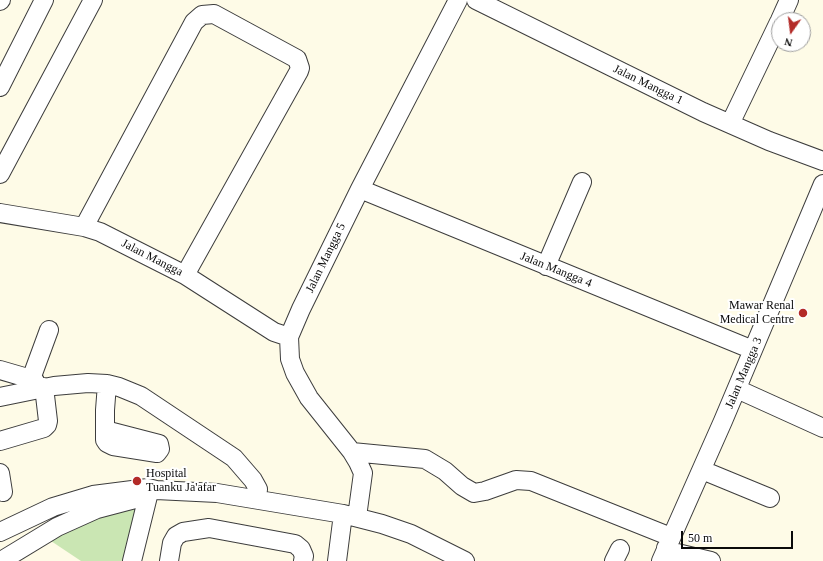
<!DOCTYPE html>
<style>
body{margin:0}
#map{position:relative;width:823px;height:561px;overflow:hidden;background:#fefbe7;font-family:"Times New Roman",serif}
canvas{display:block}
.north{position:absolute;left:771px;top:12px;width:40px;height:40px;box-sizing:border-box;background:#fff;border:1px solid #9d9d9d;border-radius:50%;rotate:194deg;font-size:11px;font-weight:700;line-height:16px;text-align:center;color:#0a0a0a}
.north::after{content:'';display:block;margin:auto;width:14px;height:18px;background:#b32b28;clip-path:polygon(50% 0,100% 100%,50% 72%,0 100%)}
.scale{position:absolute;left:681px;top:531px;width:112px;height:18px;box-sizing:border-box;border:2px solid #0a0a0a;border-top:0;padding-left:5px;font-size:12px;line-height:14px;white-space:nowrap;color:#0a0a0a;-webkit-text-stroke:3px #fff;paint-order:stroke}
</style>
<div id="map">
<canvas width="823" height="561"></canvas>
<div class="north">N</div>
<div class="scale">50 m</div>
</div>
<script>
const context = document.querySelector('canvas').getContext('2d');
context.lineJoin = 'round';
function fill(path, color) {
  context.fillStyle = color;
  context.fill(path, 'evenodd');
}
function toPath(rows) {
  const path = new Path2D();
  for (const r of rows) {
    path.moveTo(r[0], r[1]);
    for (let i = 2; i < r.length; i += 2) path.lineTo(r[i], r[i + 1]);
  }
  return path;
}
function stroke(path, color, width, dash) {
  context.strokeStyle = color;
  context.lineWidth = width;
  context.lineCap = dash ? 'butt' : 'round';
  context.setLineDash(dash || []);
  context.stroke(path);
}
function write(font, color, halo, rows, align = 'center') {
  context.font = font + ' "Times New Roman",serif';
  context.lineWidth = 4;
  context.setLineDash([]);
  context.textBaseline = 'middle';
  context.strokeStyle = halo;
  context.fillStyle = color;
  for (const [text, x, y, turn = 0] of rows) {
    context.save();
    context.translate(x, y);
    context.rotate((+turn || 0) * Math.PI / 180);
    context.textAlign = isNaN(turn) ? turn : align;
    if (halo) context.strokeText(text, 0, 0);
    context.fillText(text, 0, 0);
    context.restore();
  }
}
fill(toPath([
 [146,497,130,561,81,561,39,533]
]), '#cae6b3');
const minor = toPath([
 [476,0,703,112,769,141,823,161],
 [0,1,1,0],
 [780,20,789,0],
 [0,87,44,0],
 [730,124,779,22],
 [0,174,93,0],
 [360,189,753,350],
 [0,213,84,227,100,232,185,275,274,332,289,337],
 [84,227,194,22,202,15,214,14,297,59,300,68,299,71,185,275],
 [546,266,582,182],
 [0,370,31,379,35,381,37,388],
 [31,379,49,330],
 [737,389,823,428],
 [0,397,54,386,88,383,107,384,119,387,141,396,234,458,253,480,258,489,257,499],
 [105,430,159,444,160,449,157,453,113,446,107,443,105,440,105,410,107,384],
 [0,441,44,428,47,425,48,421,44,387],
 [352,452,425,459,445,471,462,486,474,493,485,491,516,480,531,481,671,537],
 [702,470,770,498],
 [0,473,3,492],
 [357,517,363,473,358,462,352,452,309,398,295,373,290,359,289,337,301,309,360,189,458,0],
 [0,532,53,507,93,495,148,488,156,490,217,493,343,514,382,524,411,534,465,561],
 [666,548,673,552,711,561],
 [1,561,57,527,97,509,135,499],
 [132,561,148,496,148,488],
 [169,561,172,543,176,536,183,532,209,528,295,544,301,549,304,556,303,561],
 [337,561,343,514],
 [614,561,620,549],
 [661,561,723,421,823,184]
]);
stroke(minor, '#3d3d3d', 20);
stroke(minor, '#fff', 18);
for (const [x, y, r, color] of [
 [803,313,5,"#b32b28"],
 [137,481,5,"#b32b28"]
]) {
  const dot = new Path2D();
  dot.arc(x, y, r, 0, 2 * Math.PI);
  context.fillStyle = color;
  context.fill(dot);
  stroke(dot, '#fff', 1.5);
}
write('12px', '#0a0a0a', '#fff', [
 ["Jalan Mangga 1",648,85,26],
 ["Jalan Mangga",152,258,27],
 ["Jalan Mangga 5",326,258,-64],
 ["Jalan Mangga 4",556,270,22],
 ["Jalan Mangga 3",744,373,-67]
]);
write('12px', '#0a0a0a', '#fff', [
 ["Mawar Renal",794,306],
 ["Medical Centre",794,320],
 ["Hospital",146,474,"left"],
 ["Tuanku Ja'afar",146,488,"left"]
], 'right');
</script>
